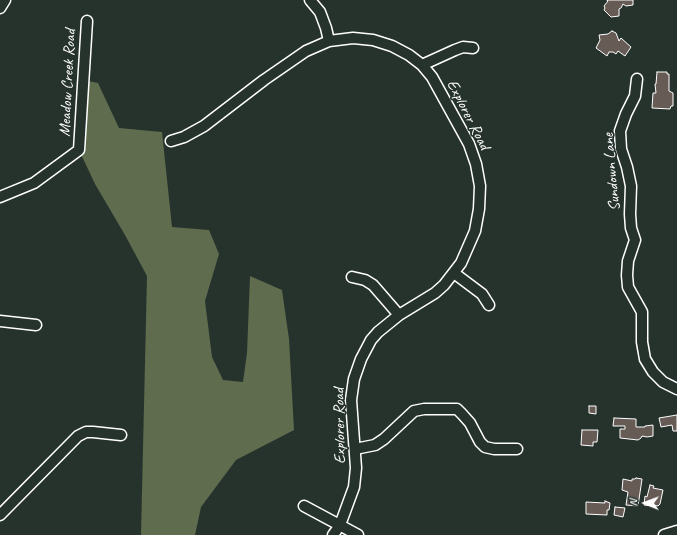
<!DOCTYPE html>
<style>
body{margin:0}
#map{position:relative;width:677px;height:535px;overflow:hidden;background:#26332d;font-family:Caveat,sans-serif}
canvas{display:block}
.north{position:absolute;left:625px;top:483px;width:40px;height:40px;-webkit-text-stroke:3px #26332d;paint-order:stroke;rotate:271deg;font-size:11px;font-weight:700;line-height:16px;text-align:center;color:#fff}
.north::after{content:'';display:block;margin:auto;width:14px;height:18px;background:#fff;clip-path:polygon(50% 0,100% 100%,50% 72%,0 100%)}
</style>
<div id="map">
<canvas width="677" height="535"></canvas>
<div class="north">N</div>
</div>
<script>
const context = document.querySelector('canvas').getContext('2d');
context.lineJoin = 'round';
function fill(path, color) {
  context.fillStyle = color;
  context.fill(path, 'evenodd');
}
function toPath(rows) {
  const path = new Path2D();
  for (const r of rows) {
    path.moveTo(r[0], r[1]);
    for (let i = 2; i < r.length; i += 2) path.lineTo(r[i], r[i + 1]);
  }
  return path;
}
function stroke(path, color, width, dash) {
  context.strokeStyle = color;
  context.lineWidth = width;
  context.lineCap = dash ? 'butt' : 'round';
  context.setLineDash(dash || []);
  context.stroke(path);
}
function write(font, color, halo, rows, align = 'center') {
  context.font = font + ' Caveat,sans-serif';
  context.lineWidth = 3.5;
  context.setLineDash([]);
  context.textBaseline = 'middle';
  context.strokeStyle = halo;
  context.fillStyle = color;
  for (const [text, x, y, turn = 0] of rows) {
    context.save();
    context.translate(x, y);
    context.rotate((+turn || 0) * Math.PI / 180);
    context.textAlign = isNaN(turn) ? turn : align;
    if (halo) context.strokeText(text, 0, 0);
    context.fillText(text, 0, 0);
    context.restore();
  }
}
fill(toPath([
 [83,80,98,83,119,128,162,132,172,227,209,230,219,254,205,301,212,357,223,380,243,382,247,353,250,276,282,290,289,339,294,430,236,460,201,507,195,535,141,535,147,276,125,235,95,184,79,150]
]), '#5f6c4e');
const building = toPath([
 [607,0,633,0,633,5,626,6,623,4,621,8,619,9,619,16,611,17,604,10,605,8,604,6,608,1,607,0],
 [612,31,616,33,619,41,621,38,631,47,625,56,618,51,616,54,613,52,609,52,607,56,596,48,600,40,599,35,608,34,612,31],
 [657,72,667,72,667,74,669,74,669,91,673,93,673,106,671,106,670,109,652,108,653,93,656,93,655,84,656,84,657,72],
 [589,406,596,406,596,414,589,413,589,406],
 [677,415,677,431,673,431,672,425,661,427,659,418,677,415],
 [614,418,636,419,636,427,645,427,645,426,653,425,653,436,647,437,642,436,641,438,638,440,620,438,620,429,625,429,625,426,613,426,614,418],
 [582,430,598,430,597,442,593,442,593,446,581,445,582,430],
 [636,478,642,479,638,506,626,505,628,492,622,490,623,479,632,481,632,479,635,479,636,478],
 [650,485,654,486,653,488,663,490,660,504,658,506,653,505,652,506,644,505,645,496,647,497,650,485],
 [605,501,610,503,609,510,607,510,607,515,586,514,586,502,605,503,605,501],
 [615,507,625,508,623,517,614,515,615,507]
]);
fill(building, '#665b55');
stroke(building, '#fff', 1);
const minor = toPath([
 [310,0,320,12,326,28,329,41],
 [0,8,5,0],
 [422,65,455,50,463,47,473,48],
 [637,79,635,96,626,114,620,131,621,149,627,167,631,186,630,214,631,228,635,240,628,261,627,275,628,287,642,312,642,342,645,359,653,372,663,382,677,389],
 [171,141,184,137,204,126,264,80,306,51,329,41,353,38,373,40,392,46,409,55,422,65,432,77,469,144,476,164,480,186,479,209,475,231,461,263,444,285,435,293,399,315,378,332,371,340,361,359,354,379,351,400,356,468,354,487,340,525,333,535],
 [0,197,34,183,79,150,87,21],
 [454,273,482,294,489,305],
 [352,277,365,280,373,285,399,315],
 [0,321,36,325],
 [355,449,375,445,384,439,414,411,424,409,457,409,462,414,470,423,480,442,485,447,494,449,517,449],
 [304,506,358,535],
 [0,515,78,436,86,432,93,432,121,435],
 [664,535,677,531]
]);
stroke(minor, '#fff', 13);
stroke(minor, '#26332d', 10);
write('16px', '#fff', '#26332d', [
 ["Meadow Creek Road",68,83,-87],
 ["Explorer Road",468,115,63],
 ["Sundown Lane",612,172,-95],
 ["Explorer Road",340,426,-91]
]);
</script>
